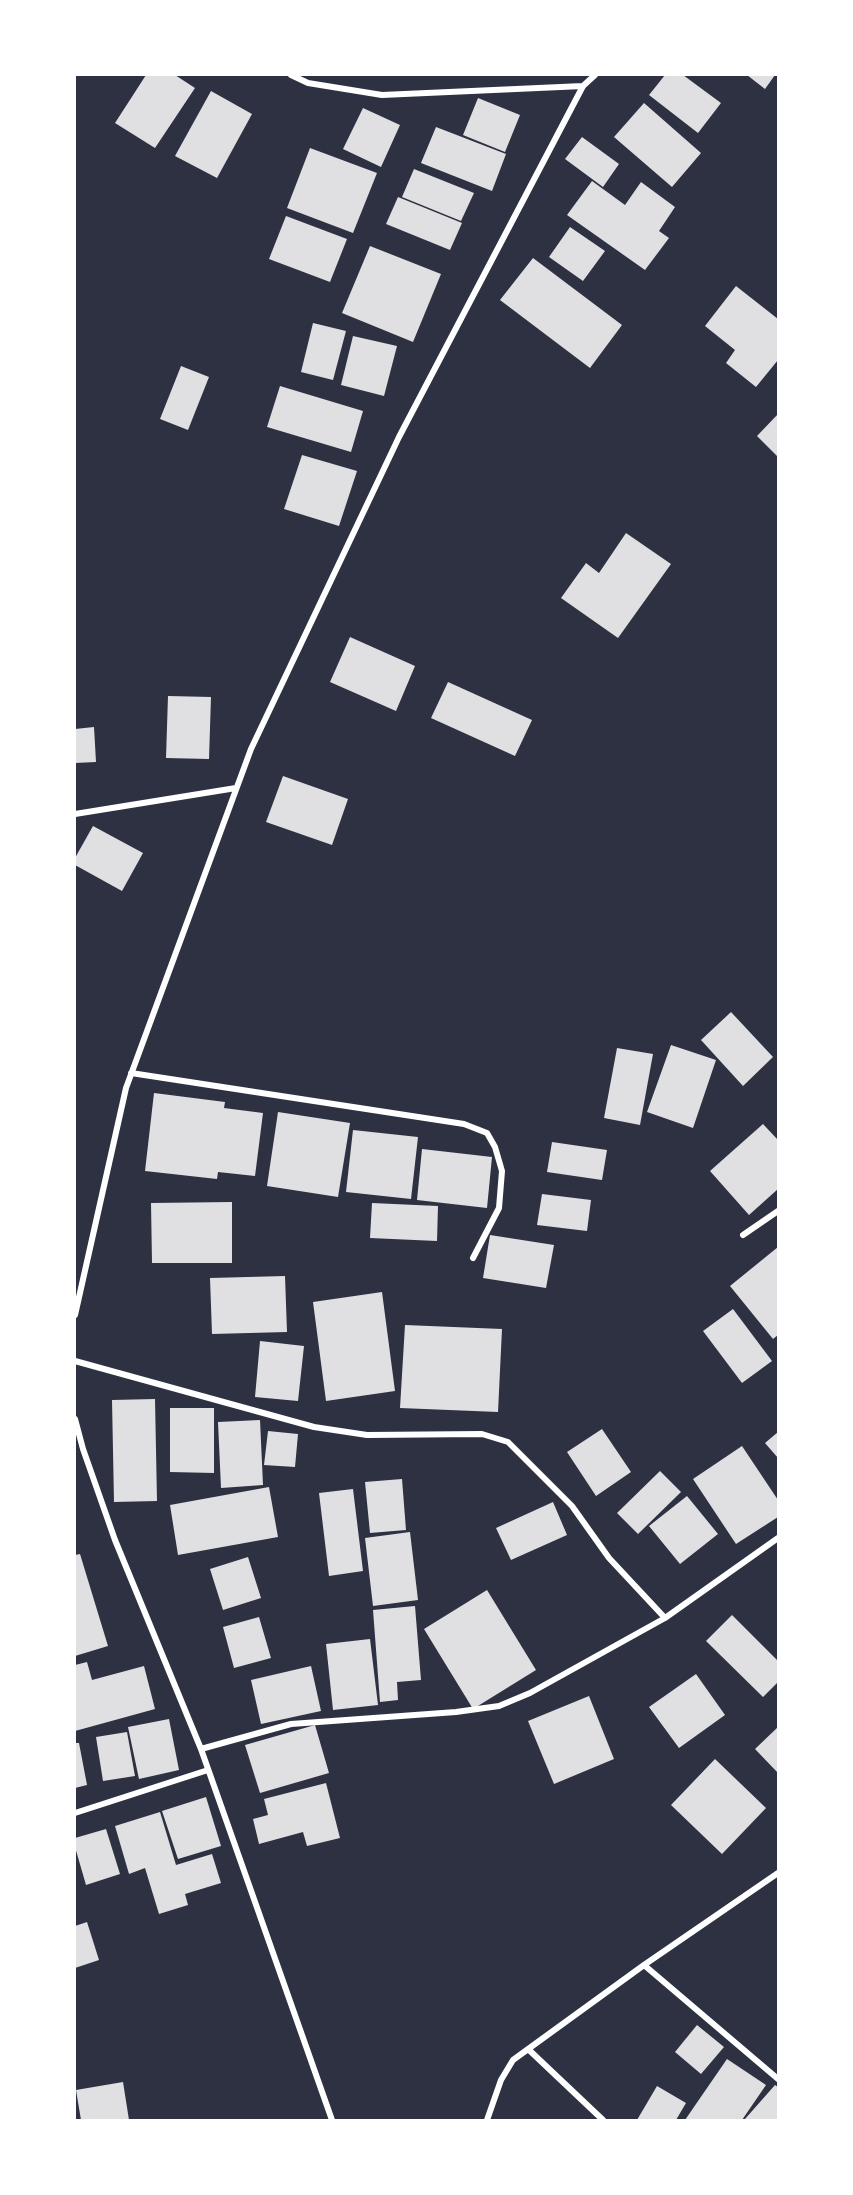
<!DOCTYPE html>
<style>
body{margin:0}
#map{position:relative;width:853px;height:2195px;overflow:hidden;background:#2d3142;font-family:"Noto Sans",sans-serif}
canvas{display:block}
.frame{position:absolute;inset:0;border:76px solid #fff;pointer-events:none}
</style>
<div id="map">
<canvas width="853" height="2195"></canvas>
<div class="frame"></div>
</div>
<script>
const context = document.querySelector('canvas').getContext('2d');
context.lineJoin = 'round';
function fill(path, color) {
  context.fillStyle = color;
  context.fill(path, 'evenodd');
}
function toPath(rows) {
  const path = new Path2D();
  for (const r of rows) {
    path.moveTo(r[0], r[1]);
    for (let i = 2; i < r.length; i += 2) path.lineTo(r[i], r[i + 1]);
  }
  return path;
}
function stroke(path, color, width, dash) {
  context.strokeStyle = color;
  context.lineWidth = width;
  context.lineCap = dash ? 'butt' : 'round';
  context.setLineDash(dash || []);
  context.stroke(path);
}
fill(toPath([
 [146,75,175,75,195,88,155,148,115,123],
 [665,75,683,75,721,103,698,133,649,95],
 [747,75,775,75,765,89],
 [211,91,252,114,217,178,175,156],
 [478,98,520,115,505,152,463,135],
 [644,103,701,153,672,187,614,137],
 [363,108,400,125,381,167,343,149],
 [436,127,506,154,492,191,421,163],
 [582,137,619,164,603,187,565,159],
 [310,148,377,173,353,233,287,208],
 [414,169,474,193,461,221,402,197],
 [592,181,625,205,641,182,675,207,659,231,669,238,645,270,567,215],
 [398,197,462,223,450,250,386,224],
 [286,216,347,239,330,282,269,259],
 [570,227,605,251,583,281,549,257],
 [370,246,441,274,413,342,342,313],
 [533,258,622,325,590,368,500,300],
 [736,286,778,319,778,360,756,387,726,363,735,350,705,326],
 [313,323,346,331,333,380,301,372],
 [353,336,397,346,384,396,341,385],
 [181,366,209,377,188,430,160,419],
 [280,386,363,411,351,452,267,427],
 [778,414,778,457,757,436],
 [302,455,357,471,339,526,284,509],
 [626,533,671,564,618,638,561,598,586,563,599,573],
 [350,637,415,666,396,711,330,682],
 [448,682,532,720,515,756,431,718],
 [168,696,211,697,209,759,166,758],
 [94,727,96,762,75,763,75,729],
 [283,776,348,799,332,845,266,822],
 [93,826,143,853,122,891,75,865,75,858],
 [731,1012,773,1057,743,1086,701,1040],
 [671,1045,716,1060,693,1128,647,1112],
 [617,1048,653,1054,640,1125,604,1118],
 [154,1093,225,1102,224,1108,263,1113,255,1176,218,1172,217,1179,145,1171],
 [278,1112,350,1123,338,1197,267,1186],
 [763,1124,778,1140,778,1189,749,1215,710,1171],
 [353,1130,418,1137,411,1199,346,1192],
 [552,1142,607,1150,602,1180,547,1172],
 [422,1149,492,1157,487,1208,417,1200],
 [542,1194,591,1200,587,1231,537,1225],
 [232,1202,232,1263,152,1263,151,1203],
 [372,1203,438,1206,437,1241,370,1238],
 [490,1235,554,1245,546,1288,483,1278],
 [778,1247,778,1335,773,1339,730,1286],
 [285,1276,287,1332,212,1334,210,1278],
 [382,1292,395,1391,326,1401,313,1302],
 [733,1309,772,1361,742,1383,703,1331],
 [405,1325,502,1329,498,1412,400,1408],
 [260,1341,304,1346,298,1401,255,1397],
 [155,1399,157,1501,114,1502,112,1400],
 [170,1408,214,1408,214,1473,170,1472],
 [260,1420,263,1485,221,1488,218,1422],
 [602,1429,631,1472,596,1496,567,1452],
 [268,1431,298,1434,295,1467,264,1465],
 [778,1432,778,1458,765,1443],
 [742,1446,778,1500,778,1517,736,1544,693,1479],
 [660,1471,681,1492,638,1534,617,1513],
 [402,1479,406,1530,370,1533,365,1482],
 [269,1487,278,1537,178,1555,170,1505],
 [353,1489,363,1571,329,1576,319,1493],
 [687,1496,718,1534,680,1564,649,1526],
 [553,1502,567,1535,511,1560,496,1528],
 [410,1532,418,1600,373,1606,365,1538],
 [80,1554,108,1646,75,1656,75,1555],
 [248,1557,261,1598,223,1610,210,1569],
 [487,1590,536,1670,473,1709,424,1629],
 [415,1606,421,1680,397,1682,398,1700,380,1702,373,1610],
 [732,1615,778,1661,778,1682,763,1697,706,1641],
 [259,1617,271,1658,234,1668,223,1627],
 [370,1639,378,1705,333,1710,326,1644],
 [87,1662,92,1680,144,1666,155,1709,75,1731,75,1665],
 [311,1666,321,1711,261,1724,251,1680],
 [696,1674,725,1715,679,1748,649,1707],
 [589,1696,614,1759,554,1784,528,1721],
 [169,1719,179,1770,139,1779,128,1727],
 [315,1725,329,1773,260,1793,245,1745],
 [778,1727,778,1773,755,1749],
 [127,1732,135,1776,103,1781,96,1737],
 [75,1743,79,1743,87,1785,75,1788],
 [715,1759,766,1808,722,1854,671,1805],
 [326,1783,340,1838,307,1846,303,1832,259,1844,253,1819,268,1815,264,1799],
 [206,1797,221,1846,178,1859,162,1811],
 [160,1812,176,1865,212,1854,221,1883,185,1894,188,1905,159,1914,145,1868,129,1874,115,1826],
 [106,1829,120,1874,86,1885,75,1847,75,1838],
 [87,1922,99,1960,75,1968,75,1926],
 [697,2025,724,2047,701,2074,675,2052],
 [727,2059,766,2085,742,2120,685,2120],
 [123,2082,129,2120,81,2120,76,2090],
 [775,2085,778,2087,778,2120,747,2120,745,2119],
 [657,2086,686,2103,676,2120,637,2120]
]), '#e0e0e3');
stroke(toPath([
 [291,75,308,83,382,95,583,86],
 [75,814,236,788],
 [131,1073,464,1124,487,1133,495,1147,502,1171,499,1208,473,1258],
 [743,1235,778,1211],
 [75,1315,126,1088,251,749,399,437,583,86,595,75],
 [75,1361,314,1427,367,1435,482,1434,508,1442,572,1506,609,1558,665,1618],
 [75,1419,83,1449,115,1540,201,1749,332,2120],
 [201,1749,291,1724,456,1712,499,1706,530,1693,665,1618,778,1538],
 [75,1813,208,1770],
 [644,1965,778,2079],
 [528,2049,603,2120],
 [487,2120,501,2080,513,2060,644,1965,778,1873]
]), '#fff', 6);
</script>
